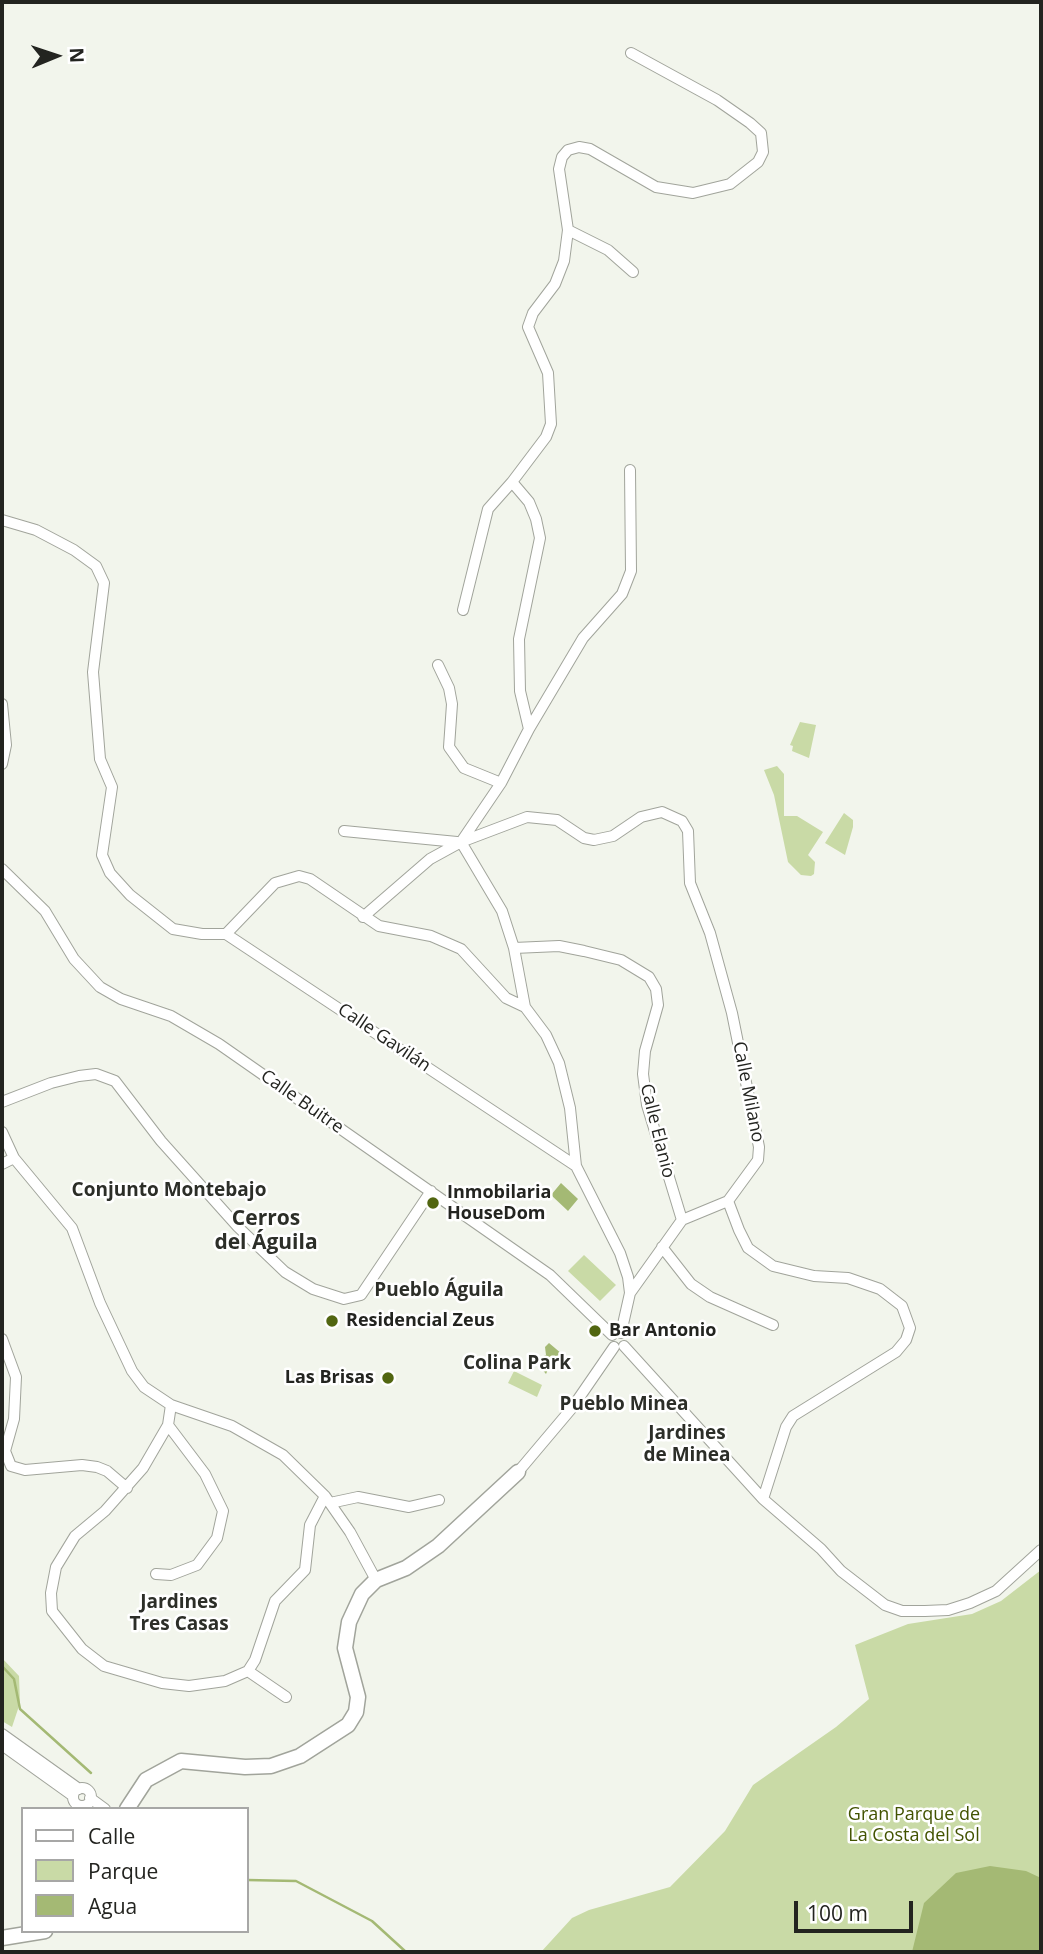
<!DOCTYPE html>
<meta charset="utf-8">
<style>
body{margin:0}
#map{position:relative;width:1043px;height:1954px;overflow:hidden;background:#f2f5ec;font-family:"Open Sans",sans-serif}
canvas{display:block}
.frame{position:absolute;inset:0;border:4px solid #232420;pointer-events:none}
.legend{position:absolute;left:21px;top:1807px;width:228px;height:126px;box-sizing:border-box;background:#fff;border:2px solid #a7a7a6;margin:0;padding:9px 12px;list-style:none;font-size:21px;color:#232420}
.legend li{display:flex;align-items:center;gap:14px;height:35px}
.legend b{width:35px;border:2px solid #a7a7a6}
.north{position:absolute;left:21px;top:21px;width:70px;height:70px;-webkit-text-stroke:5px #fff;paint-order:stroke;rotate:88deg;font-size:19px;font-weight:700;line-height:28px;text-align:center;color:#232420}
.north::after{content:'';display:block;margin:auto;width:24px;height:32px;background:#232420;clip-path:polygon(50% 0,100% 100%,50% 72%,0 100%)}
.scale{position:absolute;left:794px;top:1901px;width:119px;height:32px;box-sizing:border-box;border:4px solid #232420;border-top:0;padding-left:9px;font-size:21px;line-height:24px;white-space:nowrap;color:#232420;-webkit-text-stroke:5px #fff;paint-order:stroke}
</style>
<div id="map">
<canvas width="1043" height="1954"></canvas>
<div class="frame"></div>
<ul class="legend">
<li><b style="height:9px;background:#fff"></b>Calle</li>
<li><b style="height:19px;background:#c9daa6"></b>Parque</li>
<li><b style="height:19px;background:#a4b974"></b>Agua</li>
</ul>
<div class="north">N</div>
<div class="scale">100 m</div>
</div>
<script>
const context = document.querySelector('canvas').getContext('2d');
context.lineJoin = 'round';
function fill(path, color) {
  context.fillStyle = color;
  context.fill(path, 'evenodd');
}
function toPath(rows) {
  const path = new Path2D();
  for (const r of rows) {
    if (r.length === 3) {
      path.moveTo(r[0] + r[2], r[1]);
      path.arc(r[0], r[1], r[2], 0, 2 * Math.PI);
      continue;
    }
    path.moveTo(r[0], r[1]);
    for (let i = 2; i < r.length; i += 2) path.lineTo(r[i], r[i + 1]);
  }
  return path;
}
function stroke(path, color, width, dash) {
  context.strokeStyle = color;
  context.lineWidth = width;
  context.lineCap = dash ? 'butt' : 'round';
  context.setLineDash(dash || []);
  context.stroke(path);
}
function write(font, color, halo, rows, align = 'center') {
  context.font = font + ' "Open Sans",sans-serif';
  context.lineWidth = 5;
  context.setLineDash([]);
  context.textBaseline = 'middle';
  context.strokeStyle = halo;
  context.fillStyle = color;
  for (const [text, x, y, turn = 0] of rows) {
    context.save();
    context.translate(x, y);
    context.rotate((+turn || 0) * Math.PI / 180);
    context.textAlign = isNaN(turn) ? turn : align;
    if (halo) context.strokeText(text, 0, 0);
    context.fillText(text, 0, 0);
    context.restore();
  }
}
fill(toPath([
 [800,722,816,725,809,758,792,751,793,746,790,745],
 [777,766,784,774,784,816,797,816,823,832,808,855,815,862,814,874,811,876,801,875,788,862,774,795,764,770],
 [844,813,853,820,853,827,845,855,825,843],
 [584,1255,616,1285,600,1301,568,1271],
 [514,1371,542,1385,537,1397,508,1383],
 [1041,1570,1041,1952,541,1952,572,1918,589,1910,670,1887,725,1831,753,1785,836,1727,869,1699,855,1645,908,1624,972,1614,1001,1601],
 [2,1658,19,1676,20,1703,12,1727,2,1721]
]), '#c9daa6');
fill(toPath([
 [561,1183,578,1199,568,1211,551,1195],
 [549,1343,562,1354,558,1360,553,1358,546,1374,534,1360,546,1355,545,1347],
 [990,1866,1026,1871,1041,1878,1041,1952,912,1952,924,1903,956,1873]
]), '#a4b974');
stroke(toPath([
 [2,1666,14,1679,20,1709,91,1773],
 [247,1880,296,1881,372,1921,406,1952]
]), '#a4b974', 2.5);
const street = toPath([
 [568,230,608,250,633,272],
 [2,520,36,530,74,550,96,566,104,583,93,672,100,759,112,787,102,855,110,873,130,895,173,929,202,934,226,934,576,1166],
 [463,610,488,509,512,482],
 [438,665,449,688,452,704,449,747,464,768,501,783],
 [2,704,6,745,2,764],
 [529,729,583,638,622,594,631,571,630,470],
 [344,831,457,842],
 [2,869,45,911,74,959,100,987,121,999,171,1016,219,1044,550,1275,612,1335],
 [363,917,430,859,461,842,527,817,557,820,584,838,594,840,613,836,641,817,662,812,682,821,688,831,690,883,710,933,732,1013,759,1147,758,1160,728,1201,739,1230,748,1248,773,1266,814,1276,848,1278,880,1289,902,1306,910,1328,906,1340,896,1352,793,1416,786,1427,763,1499],
 [226,934,275,883,299,876,310,879,379,926,431,936,461,949,506,998,525,1007],
 [514,948,559,946,584,951,621,960,649,977,656,989,658,1005,645,1051,643,1074,647,1105,682,1220],
 [2,1102,51,1083,79,1076,96,1074,115,1081,161,1141,238,1227,285,1272,313,1289,344,1299,361,1295,431,1191],
 [2,1132,14,1158,72,1228,100,1303,132,1371,144,1387,171,1405,232,1426,283,1455,325,1496,350,1532,376,1580],
 [2,1164,14,1158],
 [662,1247,691,1284,710,1297,773,1325],
 [630,1293,682,1220,728,1201],
 [621,1333,630,1293,628,1277,620,1253,576,1166,570,1108,559,1063,546,1035,525,1007,514,948,502,911,461,842,501,783,529,729,520,691,519,639,540,538,536,519,529,502,512,482,546,437,551,424,548,373,528,327,533,313,555,284,564,261,568,230,559,169,562,157,568,150,579,147,590,149,656,187,693,193,730,184,758,162,763,152,761,133,750,123,717,100,631,53],
 [2,1339,16,1377,14,1419,5,1451,11,1466,25,1470,82,1465,97,1467,107,1471,127,1488],
 [624,1346,763,1499,821,1549,841,1571,885,1605,902,1611,925,1611,948,1610,970,1603,996,1591,1041,1550],
 [171,1405,168,1425,143,1468,105,1511,75,1536,56,1567,51,1593,52,1611,82,1649,104,1666,162,1683,189,1686,225,1681,248,1671,255,1660,275,1601,305,1570,310,1525,325,1496],
 [518,1472,572,1408,614,1347],
 [330,1503,358,1497,409,1507,439,1500],
 [156,1574,171,1575,197,1565,217,1538,223,1511,205,1474,168,1425],
 [248,1671,286,1697],
 [2,1734,79,1789],
 [2,1745,73,1796],
 [82,1797,9],
 [90,1798,105,1809]
]);
const secondary = toPath([
 [127,1809,146,1780,181,1761,245,1767,271,1766,300,1756,348,1725,356,1712,358,1697,345,1648,349,1622,362,1594,376,1580,406,1568,438,1546,518,1472],
 [2,1938,45,1931]
]);
stroke(street, '#a1a49b', 12);
stroke(secondary, '#a1a49b', 17);
stroke(street, '#fff', 10);
stroke(secondary, '#fff', 14);
for (const [x, y, r, color] of [
 [433,1203,7,"#526611"],
 [332,1321,7,"#526611"],
 [595,1331,7,"#526611"],
 [388,1378,7,"#526611"]
]) {
  const dot = new Path2D();
  dot.arc(x, y, r, 0, 2 * Math.PI);
  context.fillStyle = color;
  context.fill(dot);
  stroke(dot, '#fff', 2.5);
}
write('18px', '#232420', '#fff', [
 ["Calle Gavilán",384,1038,34],
 ["Calle Milano",748,1092,79],
 ["Calle Buitre",302,1102,35],
 ["Calle Elanio",657,1131,76]
]);
write('bold 18px', '#232420', '#fff', [
 ["Inmobilaria",447,1193],
 ["HouseDom",447,1214],
 ["Residencial Zeus",346,1321],
 ["Bar Antonio",609,1331],
 ["Las Brisas",374,1378,"right"]
], 'left');
write('18px', '#425301', '#fff', [
 ["Gran Parque de",914,1815],
 ["La Costa del Sol",914,1836]
]);
write('bold 19px', '#2c2e28', '#fff', [
 ["Conjunto Montebajo",169,1191],
 ["Pueblo Águila",439,1291],
 ["Colina Park",517,1364],
 ["Pueblo Minea",624,1405],
 ["Jardines",687,1434],
 ["de Minea",687,1456],
 ["Jardines",179,1603],
 ["Tres Casas",179,1625]
]);
write('bold 21px', '#2c2e28', '#fff', [
 ["Cerros",266,1219],
 ["del Águila",266,1243]
]);
</script>
